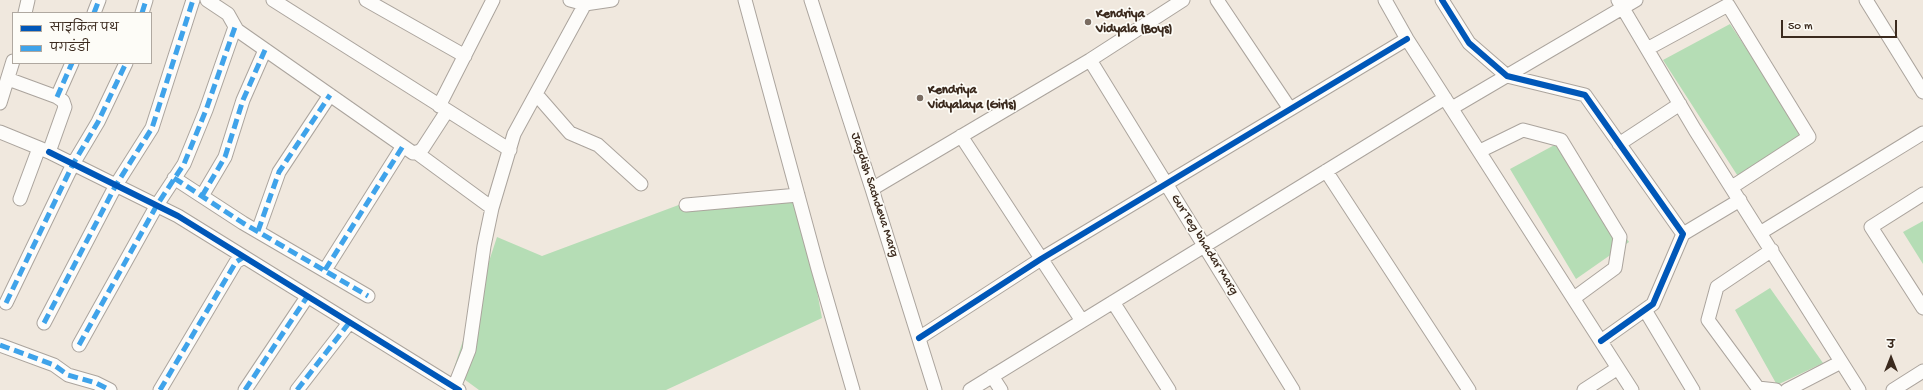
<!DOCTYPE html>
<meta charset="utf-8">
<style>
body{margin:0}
#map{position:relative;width:1923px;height:390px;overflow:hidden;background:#f0e8de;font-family:"Gochi Hand","Playpen Sans Deva",sans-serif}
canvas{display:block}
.legend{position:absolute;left:12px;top:12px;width:140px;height:52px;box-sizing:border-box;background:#fdfcf7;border:1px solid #afa8a0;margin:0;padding:5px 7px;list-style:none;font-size:12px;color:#3b2a1e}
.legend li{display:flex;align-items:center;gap:8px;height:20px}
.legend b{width:20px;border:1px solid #afa8a0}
.north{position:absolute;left:1871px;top:338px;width:40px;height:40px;-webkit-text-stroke:3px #fdfcf7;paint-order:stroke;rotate:0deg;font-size:11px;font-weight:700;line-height:16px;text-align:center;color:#3b2a1e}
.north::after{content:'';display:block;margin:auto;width:14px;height:18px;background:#3b2a1e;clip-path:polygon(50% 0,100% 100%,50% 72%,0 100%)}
.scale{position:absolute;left:1781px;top:20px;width:116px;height:18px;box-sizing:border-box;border:2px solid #3b2a1e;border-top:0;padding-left:5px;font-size:12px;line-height:14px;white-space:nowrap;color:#3b2a1e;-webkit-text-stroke:3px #fdfcf7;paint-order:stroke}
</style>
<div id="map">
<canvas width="1923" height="390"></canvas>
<ul class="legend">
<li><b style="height:5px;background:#0057b8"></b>साइकिल पथ</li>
<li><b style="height:5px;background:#3fa3ea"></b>पगडंडी</li>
</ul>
<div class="north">उ</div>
<div class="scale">50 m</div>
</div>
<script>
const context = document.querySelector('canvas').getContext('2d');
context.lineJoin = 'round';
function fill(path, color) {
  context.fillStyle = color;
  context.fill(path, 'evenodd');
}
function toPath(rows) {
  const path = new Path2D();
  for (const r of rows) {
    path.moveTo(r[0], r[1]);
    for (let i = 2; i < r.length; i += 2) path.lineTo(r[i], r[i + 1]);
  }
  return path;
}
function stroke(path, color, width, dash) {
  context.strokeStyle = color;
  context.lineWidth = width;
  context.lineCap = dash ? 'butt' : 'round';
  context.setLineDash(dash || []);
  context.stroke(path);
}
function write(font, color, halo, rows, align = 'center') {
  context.font = font + ' "Gochi Hand",sans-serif';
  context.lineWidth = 3.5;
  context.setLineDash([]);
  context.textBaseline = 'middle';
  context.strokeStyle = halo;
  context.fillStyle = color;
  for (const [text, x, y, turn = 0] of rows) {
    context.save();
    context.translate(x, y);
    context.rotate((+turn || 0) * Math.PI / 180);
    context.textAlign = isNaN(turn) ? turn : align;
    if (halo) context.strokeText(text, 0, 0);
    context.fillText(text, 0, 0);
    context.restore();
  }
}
fill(toPath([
 [1730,24,1804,135,1741,181,1663,60],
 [1560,142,1629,242,1576,279,1510,169],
 [799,195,822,318,666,390,479,390,453,371,497,237,542,256,692,200],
 [1923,221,1923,264,1903,232],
 [1770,288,1823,363,1777,385,1735,310]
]), '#b5ddb5');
const minor = toPath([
 [207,0,228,14,237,30,413,153,420,151,423,148,447,111],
 [273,0,510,150],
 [366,0,465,56],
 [570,0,585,4,612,0],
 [745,0,818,269,853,390],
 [811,0,872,189,935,390],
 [1217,0,1290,109],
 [1385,0,1407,39,1632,390],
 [1442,0,1469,43,1507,76,1585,95,1683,234,1653,304,1601,341],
 [1618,0,1695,130,1859,390],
 [1866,0,1923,92],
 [25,13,28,0],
 [94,13,99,0],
 [142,13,146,0],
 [1647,49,1728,5,1809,137,1732,187],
 [1090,60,1293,390],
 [536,94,570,133,598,145,641,184],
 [57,97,72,63],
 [0,103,13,61],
 [439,106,493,0],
 [1452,108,1636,0],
 [0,132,49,152,65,107,63,101,57,97,8,79],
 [961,136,1082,321],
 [1619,144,1680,104],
 [1480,151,1523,130,1561,140,1620,237,1615,268,1574,298],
 [49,152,178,216,459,390],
 [417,153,492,208],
 [1326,171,1469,390],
 [174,178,243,223,368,296],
 [872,189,1090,60,1183,0],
 [1923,194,1871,227,1923,308],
 [202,196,225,157,243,100,265,50],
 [20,199,39,148],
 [686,205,798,195],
 [258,231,279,172,330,95],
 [1760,233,1923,133],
 [1683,234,1740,200],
 [1772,250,1717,287,1708,320,1758,388,1776,390],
 [325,270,403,146],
 [1113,302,1169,390],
 [6,303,73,164,98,122,126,63],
 [1645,310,1693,390],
 [44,323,116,185,152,128,193,0],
 [919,338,1041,259,1407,39],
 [0,345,54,365,68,375,96,383,110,390],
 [79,345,157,205,184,164,206,110,235,27],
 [992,376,1001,390],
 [160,390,236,262,244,257],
 [245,390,307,297],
 [297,390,349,323],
 [453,390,469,350,484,246,492,208,514,134,585,4],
 [970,390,1445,98],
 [1584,390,1618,368],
 [1787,390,1841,362],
 [1893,390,1923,371]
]);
stroke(minor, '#aba49d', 15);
stroke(minor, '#fdfcfa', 13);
stroke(toPath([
 [94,13,99,0],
 [142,13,146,0],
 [57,97,72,63],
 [174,178,243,223,368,296],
 [202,196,225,157,243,100,265,50],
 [258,231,279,172,330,95],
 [325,270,403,146],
 [6,303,73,164,98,122,126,63],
 [44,323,116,185,152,128,193,0],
 [0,345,54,365,68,375,96,383,110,390],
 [79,345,157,205,184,164,206,110,235,27],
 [160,390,236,262,244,257],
 [245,390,307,297],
 [297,390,349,323]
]), '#3fa3ea', 5, [10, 5]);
stroke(toPath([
 [1442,0,1469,43,1507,76,1585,95,1683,234,1653,304,1601,341],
 [49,152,178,216,459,390],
 [919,338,1041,259,1407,39]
]), '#0057b8', 6);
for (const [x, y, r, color] of [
 [1088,22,4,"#7a6c61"],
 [920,98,4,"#7a6c61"]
]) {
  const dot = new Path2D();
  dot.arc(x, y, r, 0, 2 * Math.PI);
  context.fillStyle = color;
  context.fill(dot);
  stroke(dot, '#fdfcf7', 1.5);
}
write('bold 13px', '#3b2a1e', '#fdfcf7', [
 ["Kendriya",1096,15],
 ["Vidyala (Boys)",1096,30],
 ["Kendriya",928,91],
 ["Vidyalaya (Girls)",928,106]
], 'left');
write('13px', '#3b2a1e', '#fdfcf7', [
 ["Jagdish Sachdeva Marg",874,195,72],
 ["Gur Teg bhadar Marg",1204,245,58]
]);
</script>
